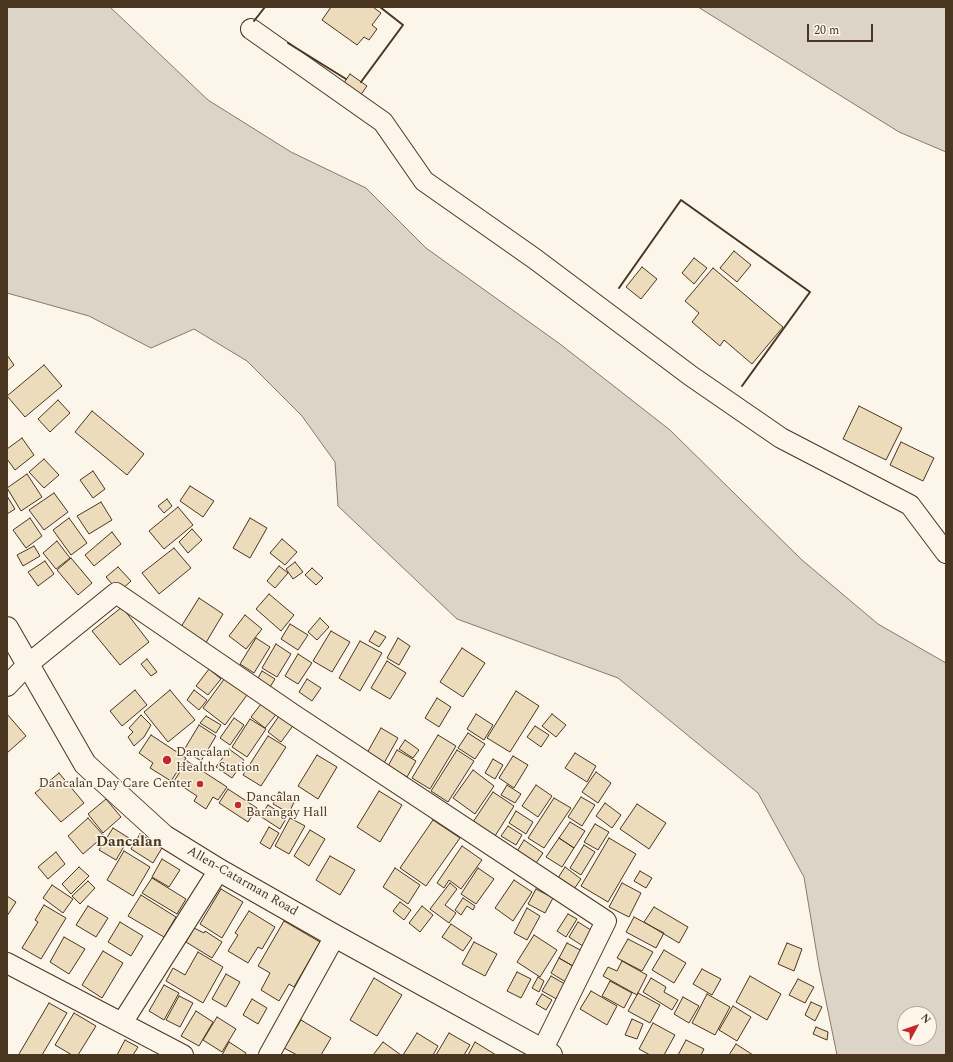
<!DOCTYPE html>
<style>
body{margin:0}
#map{position:relative;width:953px;height:1062px;overflow:hidden;background:#fbf6e9;font-family:Spectral,serif}
canvas{display:block}
.frame{position:absolute;inset:0;border:8px solid #4a3520;pointer-events:none}
.north{position:absolute;left:897px;top:1006px;width:40px;height:40px;box-sizing:border-box;background:#fbf6e9;border:1px solid #b4a999;border-radius:50%;rotate:50deg;font-size:11px;font-weight:700;line-height:16px;text-align:center;color:#4a3520}
.north::after{content:'';display:block;margin:auto;width:14px;height:18px;background:#c62828;clip-path:polygon(50% 0,100% 100%,50% 72%,0 100%)}
.scale{position:absolute;left:807px;top:24px;width:66px;height:18px;box-sizing:border-box;border:2px solid #4a3520;border-top:0;padding-left:5px;font-size:12px;line-height:14px;white-space:nowrap;color:#4a3520;-webkit-text-stroke:3px #fbf6e9;paint-order:stroke}
</style>
<div id="map">
<canvas width="953" height="1062"></canvas>
<div class="frame"></div>
<div class="north">N</div>
<div class="scale">20 m</div>
</div>
<script>
const context = document.querySelector('canvas').getContext('2d');
context.lineJoin = 'round';
function fill(path, color) {
  context.fillStyle = color;
  context.fill(path, 'evenodd');
}
function toPath(rows) {
  const path = new Path2D();
  for (const r of rows) {
    path.moveTo(r[0], r[1]);
    for (let i = 2; i < r.length; i += 2) path.lineTo(r[i], r[i + 1]);
  }
  return path;
}
function stroke(path, color, width, dash) {
  context.strokeStyle = color;
  context.lineWidth = width;
  context.lineCap = dash ? 'butt' : 'round';
  context.setLineDash(dash || []);
  context.stroke(path);
}
function write(font, color, halo, rows, align = 'center') {
  context.font = font + ' Spectral,serif';
  context.lineWidth = 3;
  context.setLineDash([]);
  context.textBaseline = 'middle';
  context.strokeStyle = halo;
  context.fillStyle = color;
  for (const [text, x, y, turn = 0] of rows) {
    context.save();
    context.translate(x, y);
    context.rotate((+turn || 0) * Math.PI / 180);
    context.textAlign = isNaN(turn) ? turn : align;
    if (halo) context.strokeText(text, 0, 0);
    context.fillText(text, 0, 0);
    context.restore();
  }
}
const water = toPath([
 [7,7,110,7,208,100,291,152,366,188,426,248,560,344,670,430,802,560,878,624,946,663,946,1055,837,1055,819,967,804,877,758,793,618,678,457,619,338,506,335,462,302,416,247,361,194,329,151,348,89,316,7,293,7,7],
 [905,1014,929,1014,929,1038,905,1038,905,1014],
 [698,7,946,7,946,152,899,132,698,7]
]);
fill(water, '#dcd4c6');
stroke(water, '#887966', 1);
const building = toPath([
 [331,7,373,7,381,13,372,25,377,29,369,40,364,37,357,45,322,20,331,7],
 [350,74,367,86,360,96,343,84,350,74],
 [734,251,751,265,737,282,720,268,734,251],
 [694,258,707,268,694,284,682,273,694,258],
 [642,267,657,279,641,299,626,287,642,267],
 [713,268,783,327,752,364,724,340,720,346,692,322,699,313,685,301,713,268],
 [7,355,14,365,7,371,7,355],
 [44,365,62,386,25,417,7,396,44,365],
 [58,400,70,413,50,432,38,419,58,400],
 [859,406,902,428,886,460,843,439,859,406],
 [92,411,144,454,127,475,75,432,92,411],
 [22,438,34,455,15,470,7,459,7,449,22,438],
 [901,442,934,458,923,481,890,465,901,442],
 [44,459,59,475,44,488,29,472,44,459],
 [93,471,105,489,93,498,80,480,93,471],
 [27,474,42,497,21,511,7,488,27,474],
 [190,486,214,501,203,517,180,501,190,486],
 [54,493,68,512,44,530,29,510,54,493],
 [7,496,15,509,7,514,7,496],
 [167,499,172,506,164,513,158,506,167,499],
 [101,502,112,520,89,534,77,516,101,502],
 [178,507,193,525,164,549,149,531,178,507],
 [30,518,42,536,26,548,13,530,30,518],
 [69,518,87,543,71,555,53,530,69,518],
 [250,518,267,528,250,558,233,548,250,518],
 [192,529,202,540,188,553,179,542,192,529],
 [112,532,121,544,94,566,85,555,112,532],
 [282,539,297,552,285,565,270,553,282,539],
 [57,541,70,558,56,569,43,553,57,541],
 [34,546,40,556,23,566,17,555,34,546],
 [174,548,191,568,159,594,142,573,174,548],
 [71,558,92,583,78,595,57,570,71,558],
 [45,561,54,574,38,586,28,572,45,561],
 [295,562,303,572,293,579,286,569,295,562],
 [279,566,288,573,275,588,267,581,279,566],
 [118,567,131,581,119,592,106,577,118,567],
 [312,568,323,578,316,585,305,575,312,568],
 [269,594,294,615,281,631,256,609,269,594],
 [199,598,223,614,204,646,179,630,199,598],
 [122,607,149,642,120,665,92,631,122,607],
 [245,615,262,629,246,649,229,636,245,615],
 [320,618,329,627,317,640,308,632,320,618],
 [290,624,308,635,298,650,281,639,290,624],
 [331,631,350,642,332,672,313,661,331,631],
 [375,631,386,637,379,647,369,641,375,631],
 [256,638,270,647,254,673,240,664,256,638],
 [398,638,410,646,399,665,387,658,398,638],
 [360,641,382,653,360,691,339,678,360,641],
 [276,644,291,654,277,677,262,668,276,644],
 [462,648,485,663,463,697,440,682,462,648],
 [298,654,312,663,298,684,285,676,298,654],
 [147,659,157,672,151,676,141,664,147,659],
 [387,661,406,673,390,699,371,688,387,661],
 [209,669,221,679,208,695,196,686,209,669],
 [262,671,275,679,270,687,258,678,262,671],
 [225,678,247,695,225,725,203,708,225,678],
 [307,679,321,688,312,701,299,692,307,679],
 [135,690,147,705,122,726,110,711,135,690],
 [170,690,195,720,168,742,144,712,170,690],
 [194,690,207,700,199,710,187,700,194,690],
 [516,691,539,706,510,752,487,738,516,691],
 [437,698,451,707,439,727,425,718,437,698],
 [264,700,279,711,265,728,251,717,264,700],
 [281,713,295,723,281,742,268,732,281,713],
 [7,714,26,736,7,753,7,714],
 [476,714,493,725,484,740,467,729,476,714],
 [552,714,566,725,556,737,542,726,552,714],
 [141,715,151,725,144,737,134,746,128,737,133,732,129,728,141,715],
 [206,716,221,725,216,733,200,723,206,716],
 [234,718,244,725,230,745,220,738,234,718],
 [250,719,266,729,247,757,232,747,250,719],
 [199,725,216,736,201,761,184,750,199,725],
 [535,726,549,735,541,747,527,737,535,726],
 [381,728,398,738,384,763,367,753,381,728],
 [468,733,485,744,475,759,458,748,468,733],
 [151,735,186,758,171,781,150,768,153,763,139,753,151,735],
 [438,735,456,746,430,789,412,778,438,735],
 [268,736,286,747,261,786,243,775,268,736],
 [405,740,419,750,413,758,399,749,405,740],
 [229,749,244,760,232,778,216,767,229,749],
 [397,750,416,761,407,777,388,766,397,750],
 [457,750,474,761,448,802,431,791,457,750],
 [575,753,596,766,587,782,565,768,575,753],
 [317,755,337,767,318,799,298,786,317,755],
 [513,756,528,765,514,788,499,778,513,756],
 [493,759,503,765,495,779,485,773,493,759],
 [187,761,227,787,218,800,213,797,206,809,194,801,197,796,174,781,187,761],
 [473,770,494,786,475,814,453,798,473,770],
 [596,772,611,783,598,803,582,792,596,772],
 [59,773,84,803,61,822,35,793,59,773],
 [507,785,521,794,515,803,501,795,507,785],
 [536,785,552,796,538,817,522,806,536,785],
 [228,789,257,808,248,822,219,803,228,789],
 [379,791,402,805,380,842,357,827,379,791],
 [279,792,295,800,289,813,273,804,279,792],
 [493,792,514,806,495,836,473,822,493,792],
 [581,797,595,805,582,826,568,817,581,797],
 [554,798,571,808,544,848,528,838,554,798],
 [106,799,121,817,103,833,88,814,106,799],
 [605,803,621,815,612,828,596,816,605,803],
 [637,804,666,823,649,849,620,829,637,804],
 [268,805,287,817,280,829,260,816,268,805],
 [516,811,533,822,526,834,509,823,516,811],
 [88,818,104,836,83,854,68,836,88,818],
 [290,818,305,826,289,854,275,846,290,818],
 [433,820,460,838,426,886,400,868,433,820],
 [570,822,585,831,574,848,559,838,570,822],
 [595,824,609,832,598,850,584,842,595,824],
 [508,826,522,835,516,845,501,836,508,826],
 [269,827,279,833,270,849,260,843,269,827],
 [113,828,129,838,116,860,99,850,113,828],
 [310,830,325,839,309,866,294,856,310,830],
 [140,834,162,848,153,863,131,849,140,834],
 [559,838,574,848,562,867,546,857,559,838],
 [609,838,636,854,608,902,581,886,609,838],
 [524,840,543,853,534,866,516,853,524,840],
 [584,845,595,852,581,875,570,868,584,845],
 [462,846,482,860,461,889,449,880,444,888,437,883,462,846],
 [124,851,150,867,133,896,107,880,124,851],
 [56,852,65,864,48,879,38,867,56,852],
 [330,856,355,870,340,895,316,880,330,856],
 [162,859,180,870,169,887,152,877,162,859],
 [79,867,89,876,71,894,62,884,79,867],
 [565,867,581,879,574,889,558,878,565,867],
 [395,868,420,885,408,904,383,887,395,868],
 [478,868,494,879,476,904,461,894,478,868],
 [640,871,652,878,646,888,634,881,640,871],
 [152,878,186,899,177,914,142,893,152,878],
 [514,880,532,892,513,921,495,908,514,880],
 [88,881,95,888,80,904,72,896,88,881],
 [450,883,457,889,445,905,456,913,449,923,430,909,450,883],
 [622,883,641,893,629,917,609,907,622,883],
 [52,885,73,899,63,913,43,898,52,885],
 [221,889,243,902,222,938,200,924,221,889],
 [536,889,553,898,545,913,528,904,536,889],
 [141,895,176,917,164,937,128,916,141,895],
 [7,896,16,902,7,916,7,896],
 [463,898,475,906,473,910,467,906,461,915,455,910,463,898],
 [400,902,411,910,404,920,393,911,400,902],
 [44,905,66,918,41,959,22,948,38,922,35,920,44,905],
 [88,906,108,918,96,937,76,925,88,906],
 [422,906,433,915,420,932,409,923,422,906],
 [654,907,688,927,679,943,644,922,654,907],
 [527,908,540,916,527,940,514,933,527,908],
 [249,911,275,927,262,949,258,947,248,963,228,951,238,935,235,933,249,911],
 [568,914,577,919,566,937,557,931,568,914],
 [634,917,664,933,656,948,626,932,634,917],
 [284,921,320,942,294,987,289,984,279,1001,261,990,270,973,258,966,284,921],
 [120,922,143,936,131,956,108,942,120,922],
 [578,922,599,935,589,950,569,937,578,922],
 [451,924,472,938,463,951,442,937,451,924],
 [194,928,204,933,205,931,222,942,212,958,186,942,194,928],
 [534,935,557,950,540,977,517,962,534,935],
 [64,937,85,949,69,974,50,962,64,937],
 [628,939,653,952,642,971,617,958,628,939],
 [474,942,497,954,485,976,462,964,474,942],
 [567,943,586,953,578,969,559,958,567,943],
 [787,943,802,949,794,971,778,964,787,943],
 [664,950,686,963,674,983,652,970,664,950],
 [103,951,123,963,102,998,82,985,103,951],
 [198,952,223,967,203,1003,166,981,173,968,185,975,198,952],
 [559,958,578,969,569,984,551,973,559,958],
 [622,961,647,975,637,995,603,976,608,967,617,971,622,961],
 [702,969,721,979,712,995,693,984,702,969],
 [517,972,531,979,521,998,507,991,517,972],
 [226,974,240,982,226,1007,212,999,226,974],
 [551,976,570,987,562,1002,542,991,551,976],
 [750,976,781,994,767,1020,736,1002,750,976],
 [538,977,544,981,539,992,532,988,538,977],
 [374,978,402,995,377,1036,350,1020,374,978],
 [651,978,666,987,664,992,678,1000,672,1010,643,992,651,978],
 [798,979,814,987,805,1003,789,995,798,979],
 [610,981,632,993,624,1008,602,996,610,981],
 [164,985,179,993,164,1020,149,1011,164,985],
 [591,991,617,1006,607,1025,580,1009,591,991],
 [638,993,660,1005,650,1023,628,1011,638,993],
 [542,994,552,1000,546,1010,536,1004,542,994],
 [707,994,730,1007,715,1035,692,1023,707,994],
 [179,996,193,1003,180,1027,166,1020,179,996],
 [683,997,699,1006,689,1023,674,1014,683,997],
 [252,999,267,1008,258,1024,243,1015,252,999],
 [811,1002,822,1007,815,1021,805,1015,811,1002],
 [49,1003,67,1013,42,1055,20,1055,19,1054,49,1003],
 [733,1006,751,1017,737,1041,719,1030,733,1006],
 [196,1011,213,1022,199,1046,181,1036,196,1011],
 [74,1013,96,1026,78,1055,72,1055,55,1045,74,1013],
 [217,1017,236,1029,222,1052,203,1040,217,1017],
 [632,1019,643,1024,637,1039,625,1035,632,1019],
 [301,1020,331,1038,321,1055,297,1055,284,1048,301,1020],
 [653,1023,675,1035,664,1055,650,1055,639,1049,653,1023],
 [816,1027,828,1032,827,1040,813,1034,816,1027],
 [417,1033,438,1046,433,1055,403,1055,417,1033],
 [449,1033,470,1045,464,1055,436,1055,449,1033],
 [125,1040,138,1047,133,1055,117,1055,125,1040],
 [686,1040,704,1049,701,1055,678,1055,686,1040],
 [229,1042,246,1053,245,1055,222,1055,229,1042],
 [383,1042,401,1055,373,1055,383,1042],
 [475,1042,496,1055,468,1055,475,1042],
 [736,1044,753,1055,729,1055,736,1044]
]);
fill(building, '#ecdcbc');
stroke(building, '#4a3520', 1);
const street = toPath([
 [251,29,383,122,424,181,535,259,691,376,781,438,910,505,946,553],
 [7,686,27,665,116,593,294,715,606,921,540,1055],
 [7,963,183,1055],
 [122,1023,219,870],
 [269,1055,335,936]
]);
const primary = toPath([
 [7,628,85,764,164,836,219,870,335,936,551,1055]
]);
stroke(street, '#4a3520', 22);
stroke(primary, '#4a3520', 24);
stroke(street, '#fbf6e9', 20);
stroke(primary, '#fbf6e9', 22);
stroke(toPath([
 [254,21,265,7],
 [288,43,346,79],
 [361,82,403,25,380,7],
 [619,288,681,200,810,292,742,386]
]), '#4a3520', 2);
for (const [x, y, r, color] of [
 [167,760,5,"#c62828"],
 [200,784,4,"#c62828"],
 [238,805,4,"#c62828"]
]) {
  const dot = new Path2D();
  dot.arc(x, y, r, 0, 2 * Math.PI);
  context.fillStyle = color;
  context.fill(dot);
  stroke(dot, '#fbf6e9', 1.5);
}
write('13px', '#4a3520', '#fbf6e9', [
 ["Dancalan",176,753],
 ["Health Station",176,768],
 ["Dancalan Day Care Center",192,784,"right"],
 ["Dancalan",246,798],
 ["Barangay Hall",246,813]
], 'left');
write('13px', '#4a3520', '#fbf6e9', [
 ["Allen-Catarman Road",242,882,30]
]);
write('bold 15px', '#4a3520', '#fbf6e9', [
 ["Dancalan",129,843]
]);
</script>
